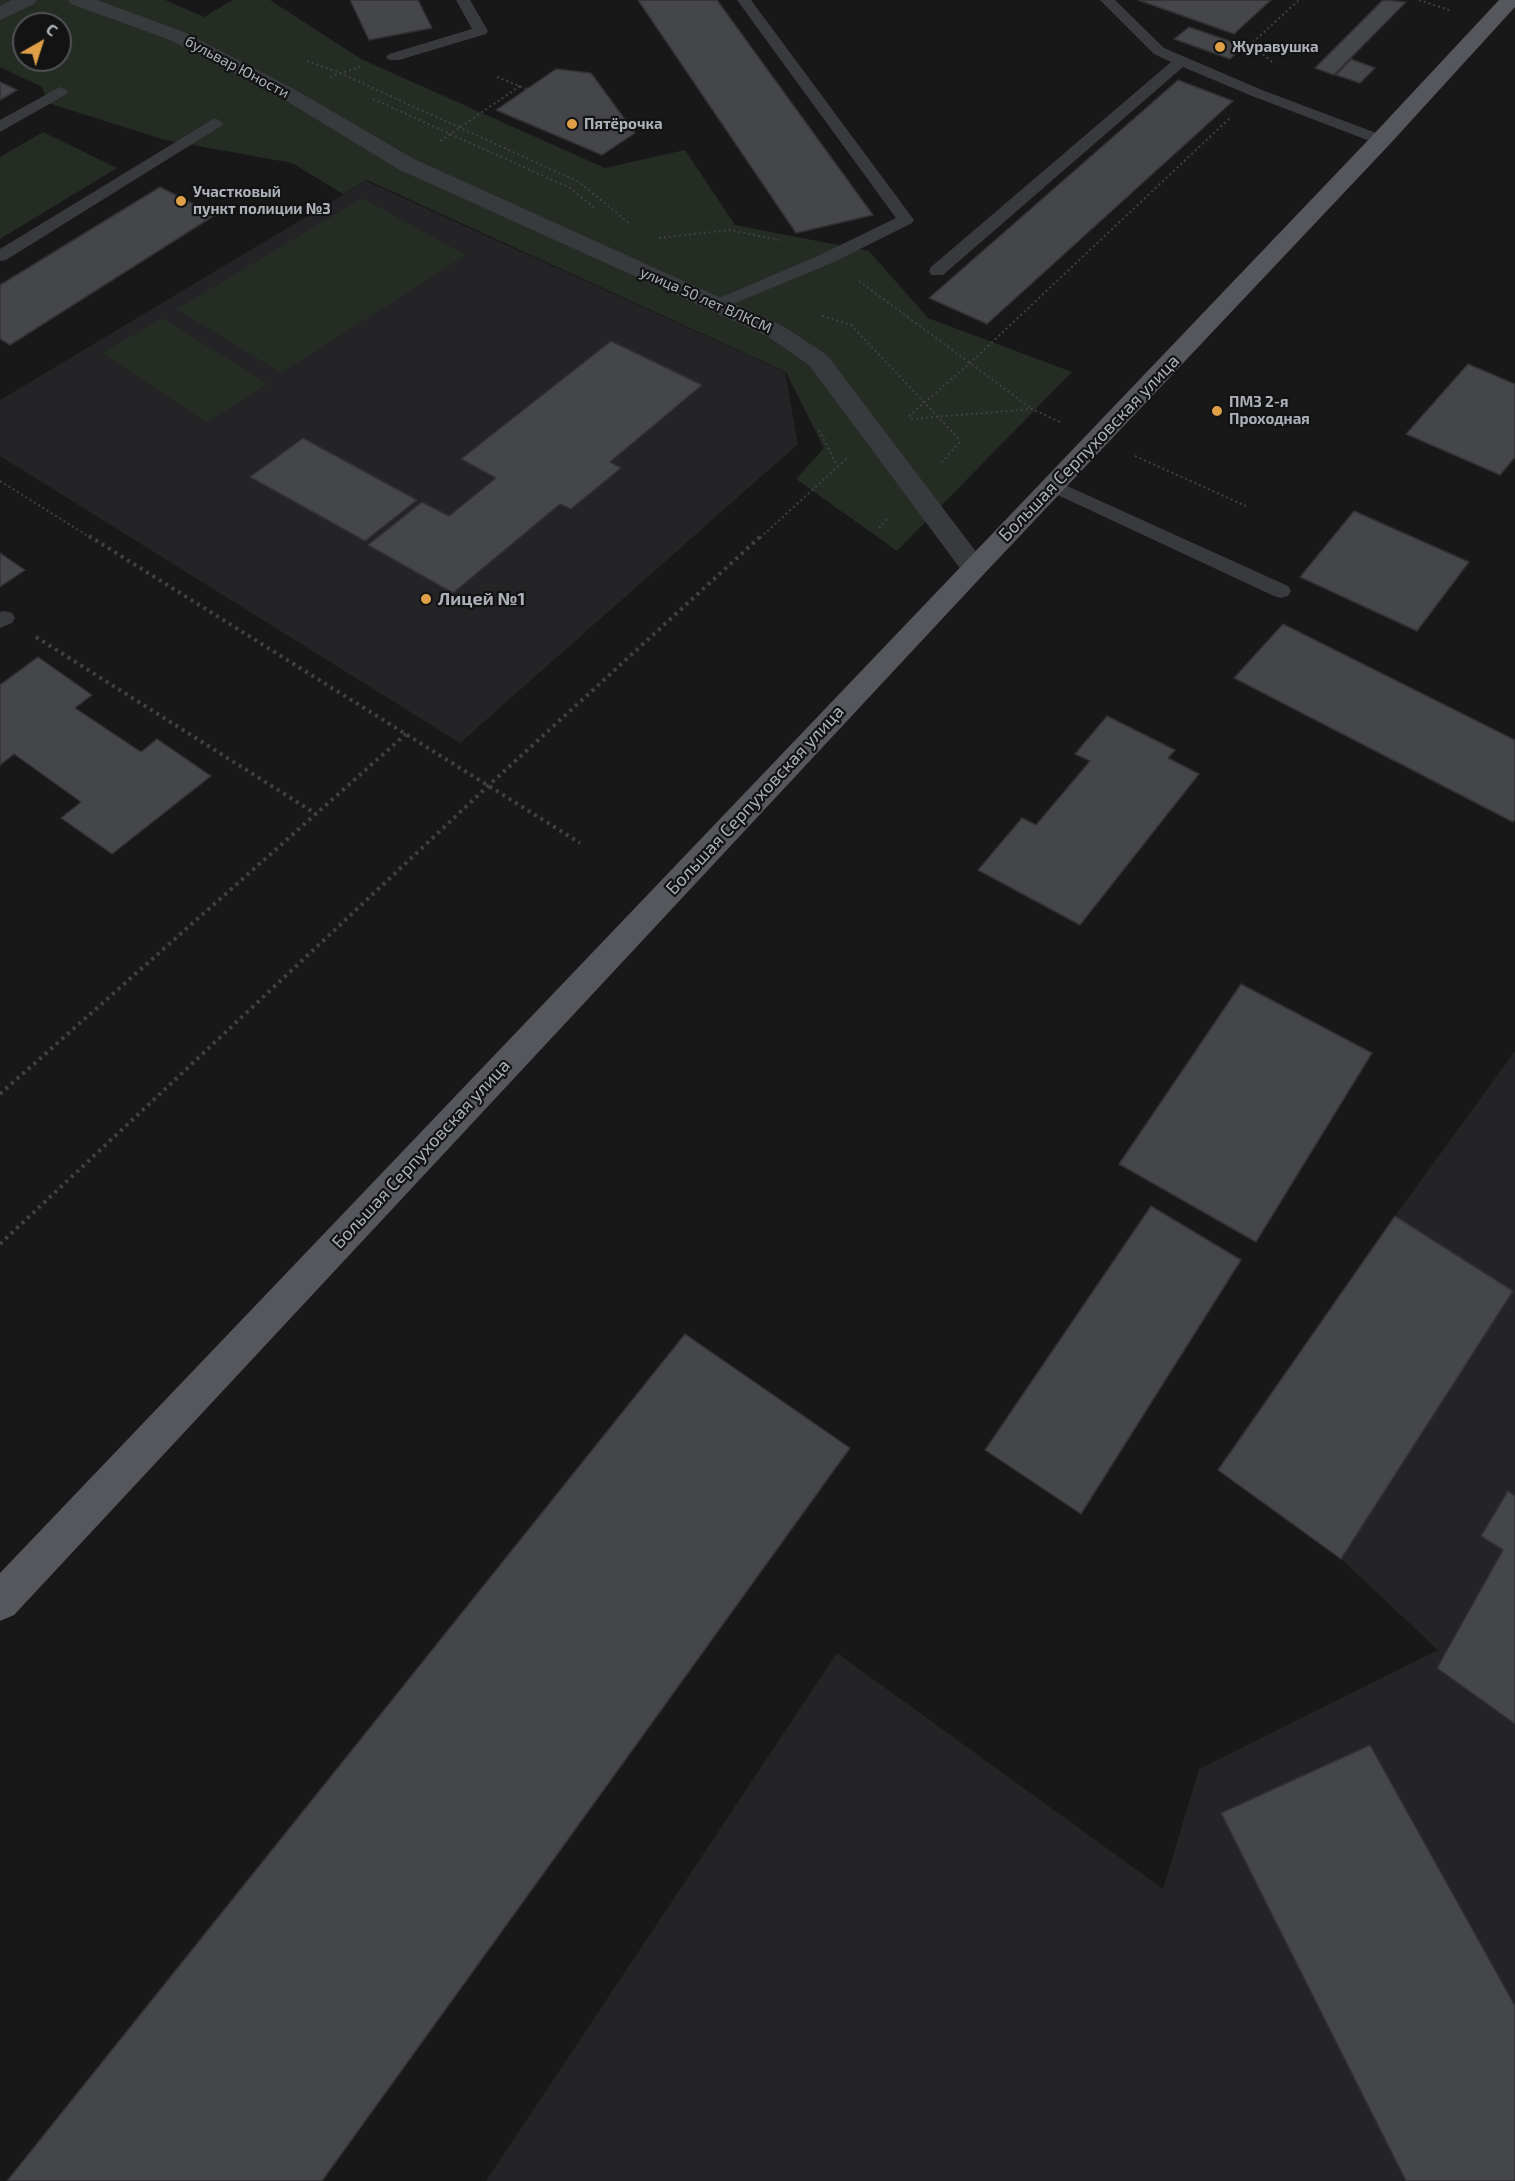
<!DOCTYPE html>
<meta charset="utf-8">
<style>
body{margin:0}
#map{position:relative;width:1515px;height:2181px;overflow:hidden;background:#181819;font-family:"Exo 2",sans-serif}
canvas{display:block}
.north{position:absolute;left:12px;top:12px;width:60px;height:60px;box-sizing:border-box;background:#131314;border:2px solid #505256;border-radius:50%;rotate:39deg;font-size:16px;font-weight:700;line-height:24px;text-align:center;color:#abb0b8}
.north::after{content:'';display:block;margin:auto;width:21px;height:27px;background:#e0a048;clip-path:polygon(50% 0,100% 100%,50% 72%,0 100%)}
</style>
<div id="map">
<canvas width="1515" height="2181"></canvas>
<div class="north">С</div>
</div>
<script>
const context = document.querySelector('canvas').getContext('2d');
context.lineJoin = 'round';
function fill(path, color) {
  context.fillStyle = color;
  context.fill(path, 'evenodd');
}
function toPath(rows) {
  const path = new Path2D();
  for (const r of rows) {
    path.moveTo(r[0], r[1]);
    for (let i = 2; i < r.length; i += 2) path.lineTo(r[i], r[i + 1]);
  }
  return path;
}
function stroke(path, color, width, dash) {
  context.strokeStyle = color;
  context.lineWidth = width;
  context.lineCap = dash ? 'butt' : 'round';
  context.setLineDash(dash || []);
  context.stroke(path);
}
function write(font, color, halo, rows, align = 'center') {
  context.font = font + ' "Exo 2",sans-serif';
  context.lineWidth = 4.5;
  context.setLineDash([]);
  context.textBaseline = 'middle';
  context.strokeStyle = halo;
  context.fillStyle = color;
  for (const [text, x, y, turn = 0] of rows) {
    context.save();
    context.translate(x, y);
    context.rotate((+turn || 0) * Math.PI / 180);
    context.textAlign = isNaN(turn) ? turn : align;
    if (halo) context.strokeText(text, 0, 0);
    context.fillText(text, 0, 0);
    context.restore();
  }
}
fill(toPath([
 [366,181,785,372,798,444,460,743,0,456,0,400],
 [1515,1051,1515,2181,486,2181,837,1653,1163,1889,1199,1769,1438,1650,1341,1559,1218,1470,1395,1216]
]), '#242426');
fill(toPath([
 [0,0,165,0,204,17,233,0,270,0,361,59,605,168,685,150,735,225,869,251,928,318,1072,372,897,551,796,479,824,448,786,372,367,180,343,194,292,163,165,140,48,103,42,87,0,67],
 [24,24,60,24,60,60,24,60],
 [43,132,117,168,0,239,0,157],
 [362,198,466,255,281,373,177,309],
 [162,318,268,384,207,422,102,353]
]), '#242c24');
const building = toPath([
 [350,0,418,0,432,28,369,40,350,0],
 [638,0,717,0,873,215,796,233,638,0],
 [1138,0,1271,0,1234,34,1138,0],
 [1383,0,1406,2,1334,75,1315,68,1383,0],
 [1189,27,1244,46,1230,59,1174,39,1189,27],
 [1351,59,1375,68,1360,83,1336,75,1351,59],
 [556,69,591,73,635,133,602,155,496,110,556,69],
 [1178,80,1233,101,987,324,929,298,1178,80],
 [0,82,17,90,0,100,0,82],
 [160,187,215,215,10,345,0,339,0,285,160,187],
 [611,341,702,385,610,462,621,468,571,509,560,504,453,593,368,545,422,502,449,516,496,478,461,459,611,341],
 [1468,364,1515,384,1515,457,1500,475,1406,434,1468,364],
 [303,438,417,500,365,541,250,477,303,438],
 [1354,511,1469,562,1417,631,1300,577,1354,511],
 [0,553,25,570,0,587,0,553],
 [1283,624,1515,740,1515,819,1513,822,1234,678,1283,624],
 [38,657,92,695,75,708,141,752,157,739,211,776,112,854,61,818,81,802,14,754,0,765,0,685,38,657],
 [1107,716,1175,750,1168,758,1199,774,1080,925,978,870,1022,818,1036,825,1090,761,1075,754,1107,716],
 [1241,984,1372,1053,1256,1242,1119,1164,1241,984],
 [1151,1206,1241,1260,1081,1514,985,1450,1151,1206],
 [1395,1216,1513,1291,1341,1559,1218,1470,1395,1216],
 [685,1334,850,1448,322,2181,7,2181,685,1334],
 [1508,1491,1515,1496,1515,1724,1437,1668,1503,1550,1481,1536,1508,1491],
 [1370,1745,1515,2006,1515,2181,1406,2181,1221,1813,1370,1745]
]);
fill(building, '#454649');
stroke(building, '#323235', 1.5);
stroke(toPath([
 [1419,0,1452,11],
 [307,61,340,73,579,182,630,224],
 [1272,62,1251,44,1299,0],
 [330,77,363,66],
 [497,77,527,89],
 [373,99,570,188,595,208],
 [440,141,520,86],
 [659,238,730,230,779,240],
 [859,281,1032,409],
 [822,316,851,325,958,438,959,443,942,462],
 [909,416,970,363,1231,117],
 [911,419,1032,409,1060,422],
 [819,430,837,465],
 [1135,456,1246,506],
 [0,481,91,538],
 [879,528,889,517],
 [760,538,846,459]
]), '#3f4145', 2, [2, 3]);
stroke(toPath([
 [89,536,580,843],
 [36,637,316,814],
 [0,1094,406,734],
 [0,1244,488,786,761,536]
]), '#3f4145', 4, [3, 4.5]);
fill(toPath([
 [456,0,470,0,488,31,486,34,399,60,389,60,386,57,389,54,472,29,456,0],
 [737,0,751,0,914,220,912,223,834,262,716,311,710,310,707,306,710,302,822,254,896,218,737,0],
 [1100,0,1115,0,1164,48,1262,90,1387,137,1389,140,1381,145,1375,143,1252,96,1183,67,943,275,931,275,929,271,931,267,1171,62,1154,54,1100,0],
 [60,87,65,89,68,92,65,95,0,132,0,120,60,87],
 [215,118,223,123,221,126,6,260,0,261,0,249,215,118],
 [1054,480,1288,586,1291,591,1288,596,1281,598,1274,596,1047,490,1045,486,1047,482,1054,480],
 [5,611,12,613,15,618,12,623,0,628,0,612,5,611]
]), '#393a3e');
fill(toPath([
 [12,0,37,0,34,4,0,20,0,6,12,0],
 [68,0,97,0,184,32,294,89,414,159,783,326,827,355,983,561,987,568,983,575,974,577,965,575,809,365,767,336,398,169,280,97,170,40,71,4,68,0]
]), '#393a3e');
fill(toPath([
 [1499,0,1515,0,1515,7,1389,145,983,575,14,1615,0,1621,0,1573,1373,135,1499,0]
]), '#55575d');
for (const [x, y, r, color] of [
 [1220,47,6,"#e0a048"],
 [572,124,6,"#e0a048"],
 [181,201,6,"#e0a048"],
 [1217,411,6,"#e0a048"],
 [426,599,6,"#e0a048"]
]) {
  const dot = new Path2D();
  dot.arc(x, y, r, 0, 2 * Math.PI);
  context.fillStyle = color;
  context.fill(dot);
  stroke(dot, '#131314', 2);
}
write('bold 15px', '#abb0b8', '#131314', [
 ["Журавушка",1232,47],
 ["Пятёрочка",584,124],
 ["Участковый",193,192],
 ["пункт полиции №3",193,209],
 ["ПМЗ 2-я",1229,402],
 ["Проходная",1229,419]
], 'left');
write('15px', '#abb0b8', '#131314', [
 ["бульвар Юности",237,67,28],
 ["улица 50 лет ВЛКСМ",706,300,24]
]);
write('18px', '#abb0b8', '#131314', [
 ["Большая Серпуховская улица",1089,448,-46],
 ["Большая Серпуховская улица",755,800,-47],
 ["Большая Серпуховская улица",421,1154,-47]
]);
write('bold 18px', '#abb0b8', '#131314', [
 ["Лицей №1",438,599]
], 'left');
</script>
